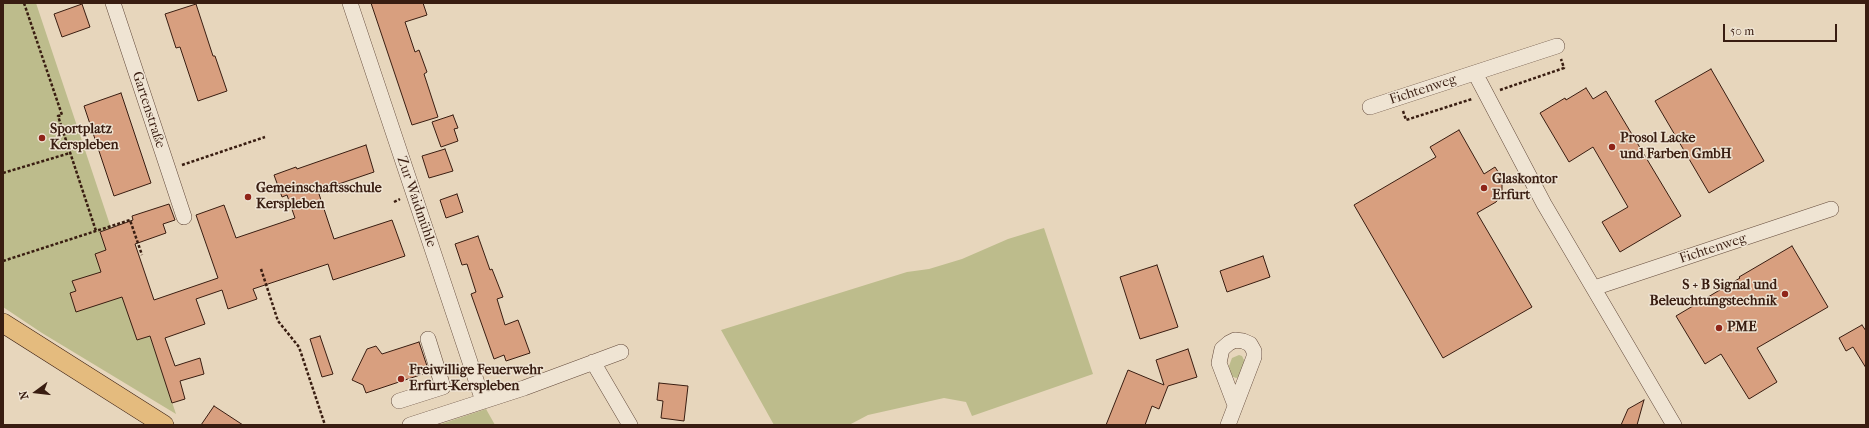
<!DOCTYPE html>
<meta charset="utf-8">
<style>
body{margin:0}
#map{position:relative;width:1869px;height:428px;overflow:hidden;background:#e7d6bc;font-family:"IM FELL French Canon",serif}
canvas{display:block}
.frame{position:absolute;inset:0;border:4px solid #391d11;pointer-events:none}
.north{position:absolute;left:16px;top:372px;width:40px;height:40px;-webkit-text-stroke:3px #efe4d3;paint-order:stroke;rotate:255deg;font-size:11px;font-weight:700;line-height:16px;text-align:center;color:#391d11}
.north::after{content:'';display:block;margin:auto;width:14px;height:18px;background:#391d11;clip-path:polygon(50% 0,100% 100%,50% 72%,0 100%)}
.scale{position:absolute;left:1723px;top:24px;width:114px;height:18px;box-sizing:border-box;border:2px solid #391d11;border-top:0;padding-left:5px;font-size:12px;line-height:14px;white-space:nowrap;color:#391d11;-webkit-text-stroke:3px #efe4d3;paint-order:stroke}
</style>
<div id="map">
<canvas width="1869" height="428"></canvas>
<div class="frame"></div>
<div class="north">N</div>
<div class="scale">50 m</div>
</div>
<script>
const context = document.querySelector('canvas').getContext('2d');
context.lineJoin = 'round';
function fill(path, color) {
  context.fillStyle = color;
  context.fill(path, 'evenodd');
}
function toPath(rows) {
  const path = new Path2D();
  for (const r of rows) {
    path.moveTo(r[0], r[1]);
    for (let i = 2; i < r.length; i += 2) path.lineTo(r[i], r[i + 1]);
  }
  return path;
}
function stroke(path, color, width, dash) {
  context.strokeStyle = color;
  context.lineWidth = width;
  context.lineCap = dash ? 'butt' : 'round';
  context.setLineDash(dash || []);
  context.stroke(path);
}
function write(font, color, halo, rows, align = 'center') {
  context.font = font + ' "IM FELL French Canon",serif';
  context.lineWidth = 3;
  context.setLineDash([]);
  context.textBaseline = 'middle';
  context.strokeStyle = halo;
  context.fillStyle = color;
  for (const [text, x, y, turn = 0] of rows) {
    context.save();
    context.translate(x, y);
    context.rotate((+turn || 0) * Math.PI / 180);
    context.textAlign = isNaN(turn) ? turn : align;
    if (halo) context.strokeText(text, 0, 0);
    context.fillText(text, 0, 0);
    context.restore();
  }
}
fill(toPath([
 [3,3,36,3,111,228,100,232,150,336,176,414,42,333,3,307],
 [1044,228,1093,374,972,416,966,402,944,398,868,415,849,425,774,425,721,330,907,272,929,269,962,259,1008,239],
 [1239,355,1242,356,1245,362,1239,377,1236,378,1231,376,1229,366,1232,358],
 [486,409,495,425,438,425]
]), '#bdbc8c');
const building = toPath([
 [371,3,423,3,427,15,405,22,415,52,419,50,427,72,424,74,438,117,412,125,371,3],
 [82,4,90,27,62,37,54,14,82,4],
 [196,4,213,56,215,56,227,91,198,101,180,47,176,48,165,14,196,4],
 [1711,69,1764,161,1709,193,1655,101,1711,69],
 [1586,88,1593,99,1606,91,1681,216,1620,252,1602,222,1628,207,1593,147,1569,162,1540,113,1565,98,1566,100,1586,88],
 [121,93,151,183,114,196,84,106,121,93],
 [453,115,458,128,454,129,458,141,441,147,432,122,453,115],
 [1459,130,1484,174,1495,167,1502,178,1502,191,1500,197,1496,202,1477,213,1532,307,1443,358,1354,205,1436,157,1430,147,1459,130],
 [366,145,374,172,318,191,334,239,392,220,405,256,333,280,328,264,253,289,257,299,228,309,222,290,196,299,205,324,165,338,175,366,200,358,204,374,180,381,185,399,172,403,150,336,137,340,122,297,76,312,70,293,76,291,72,281,101,272,95,254,106,250,100,232,133,220,132,216,169,204,175,220,163,224,166,233,135,244,154,300,218,278,196,215,224,205,236,238,295,218,287,195,282,197,274,175,296,167,297,169,366,145],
 [445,149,453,171,429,178,422,156,445,149],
 [457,194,463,212,446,218,440,200,457,194],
 [478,236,490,270,492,269,503,297,497,299,505,325,518,320,530,353,506,361,504,355,494,359,471,294,476,292,467,264,462,265,455,244,478,236],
 [1792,246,1828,307,1757,348,1777,382,1749,399,1721,354,1705,364,1676,316,1740,278,1739,277,1792,246],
 [1263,256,1270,277,1227,292,1220,271,1263,256],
 [1157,265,1178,327,1140,339,1120,277,1157,265],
 [1862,325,1866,331,1866,368,1853,347,1846,351,1839,338,1862,325],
 [320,336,333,374,322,377,310,339,320,336],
 [419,342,429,372,366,393,363,385,352,380,367,349,376,346,382,354,419,342],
 [1188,349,1197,377,1168,386,1159,409,1152,406,1145,425,1106,425,1128,370,1164,385,1156,360,1188,349],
 [659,383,688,386,684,421,661,418,663,401,657,400,659,383],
 [1644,400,1637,425,1621,425,1628,409,1644,400],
 [214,406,243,425,201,425,214,406]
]);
fill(building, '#d89f7f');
stroke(building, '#391d11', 1);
const minor = toPath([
 [113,3,184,217],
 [350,3,483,401],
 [1475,73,1544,204,1674,425],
 [1370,107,1557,46],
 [1594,288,1831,209],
 [593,362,630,425],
 [399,401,443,387,428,339],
 [410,425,524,388,621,352],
 [1228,425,1254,357,1254,351,1250,344,1243,341,1235,340,1229,343,1222,349,1219,363,1235,405]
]);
const major = toPath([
 [3,323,164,425]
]);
stroke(minor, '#644b3c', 16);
stroke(major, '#391d11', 20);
stroke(toPath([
 [24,3,62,115,58,116,96,231],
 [1500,90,1564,68,1561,59],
 [1403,111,1406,120,1472,99],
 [182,165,265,137],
 [3,173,70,153],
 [394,202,400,199],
 [3,261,130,220,142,255],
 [261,269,278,321,299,347,325,425]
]), '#391d11', 2.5, [3, 2]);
stroke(minor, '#efe4d3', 15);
stroke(major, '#e4bb7e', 19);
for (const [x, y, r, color] of [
 [42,138,4,"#8f2418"],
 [1612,147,4,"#8f2418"],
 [1484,188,4,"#8f2418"],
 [248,197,4,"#8f2418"],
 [1785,294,4,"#8f2418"],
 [1719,328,4,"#8f2418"],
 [401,379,4,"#8f2418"]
]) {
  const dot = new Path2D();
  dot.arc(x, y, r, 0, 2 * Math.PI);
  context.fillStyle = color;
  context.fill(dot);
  stroke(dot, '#efe4d3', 1.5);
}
write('14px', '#391d11', '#efe4d3', [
 ["Fichtenweg",1423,90,-18],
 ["Gartenstraße",148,110,72],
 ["Zur Waidmühle",416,202,71],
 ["Fichtenweg",1713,249,-18]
]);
write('bold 14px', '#391d11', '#efe4d3', [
 ["Sportplatz",50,130],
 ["Kerspleben",50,146],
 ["Prosol Lacke",1620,139],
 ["und Farben GmbH",1620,155],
 ["Glaskontor",1492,180],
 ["Erfurt",1492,196],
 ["Gemeinschaftsschule",256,189],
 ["Kerspleben",256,205],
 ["S + B Signal und",1777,286,"right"],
 ["Beleuchtungstechnik",1777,302,"right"],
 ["PME",1727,328],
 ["Freiwillige Feuerwehr",409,371],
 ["Erfurt-Kerspleben",409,387]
], 'left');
</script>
